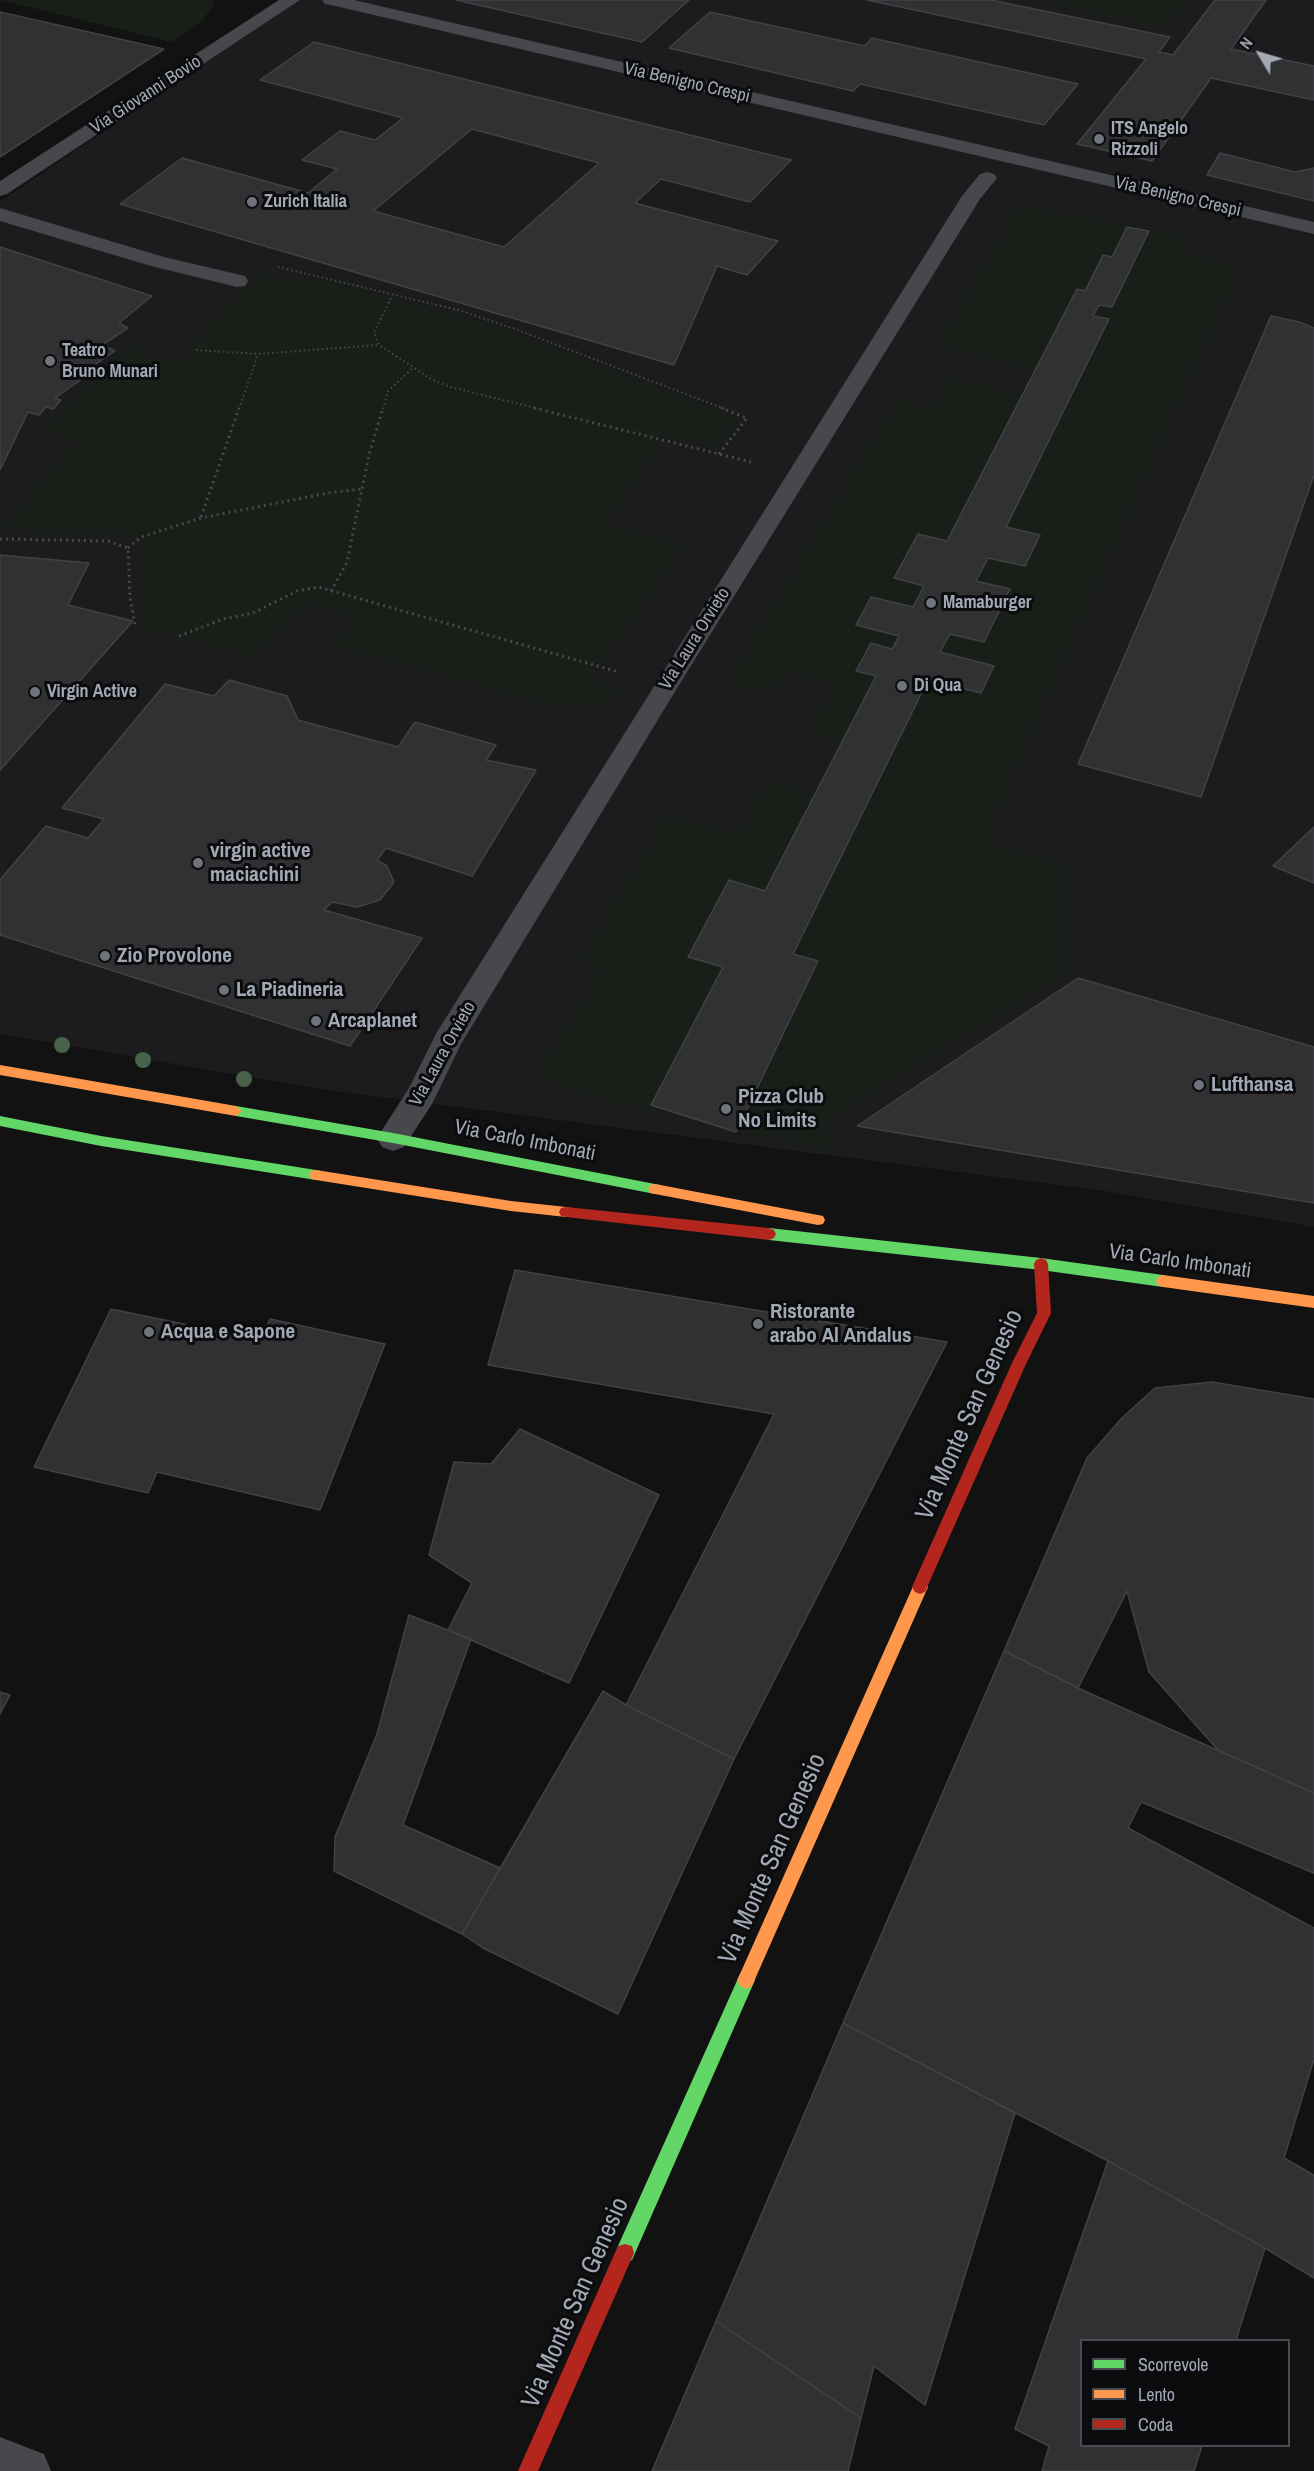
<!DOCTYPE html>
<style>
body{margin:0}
#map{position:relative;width:1314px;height:2471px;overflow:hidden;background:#121212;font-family:"Archivo Narrow",sans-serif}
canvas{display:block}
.legend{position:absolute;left:1080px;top:2339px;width:210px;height:108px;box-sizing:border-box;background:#0c0c0e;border:2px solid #484b51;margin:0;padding:8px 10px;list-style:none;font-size:18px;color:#a1a9b5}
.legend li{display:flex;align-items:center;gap:12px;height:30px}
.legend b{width:30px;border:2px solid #484b51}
.north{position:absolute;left:1230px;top:24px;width:60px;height:60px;-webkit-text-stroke:4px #0c0c0e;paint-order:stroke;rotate:308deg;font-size:16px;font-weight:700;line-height:24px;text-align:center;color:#a1a9b5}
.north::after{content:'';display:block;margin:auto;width:21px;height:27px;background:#a1a9b5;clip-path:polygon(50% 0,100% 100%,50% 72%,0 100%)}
</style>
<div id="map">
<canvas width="1314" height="2471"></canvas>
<ul class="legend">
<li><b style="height:8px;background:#63d668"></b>Scorrevole</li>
<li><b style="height:8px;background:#ff974d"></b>Lento</li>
<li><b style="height:8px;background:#b3261e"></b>Coda</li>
</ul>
<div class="north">N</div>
</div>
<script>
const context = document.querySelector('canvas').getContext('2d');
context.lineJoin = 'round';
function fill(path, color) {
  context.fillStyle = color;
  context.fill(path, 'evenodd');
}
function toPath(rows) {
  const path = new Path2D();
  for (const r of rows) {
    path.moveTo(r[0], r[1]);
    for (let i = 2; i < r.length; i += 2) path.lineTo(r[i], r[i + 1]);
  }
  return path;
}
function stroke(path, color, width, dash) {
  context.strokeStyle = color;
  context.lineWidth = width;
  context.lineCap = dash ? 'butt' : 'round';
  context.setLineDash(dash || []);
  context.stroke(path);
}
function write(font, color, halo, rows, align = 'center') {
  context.font = font + ' "Archivo Narrow",sans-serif';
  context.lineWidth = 6;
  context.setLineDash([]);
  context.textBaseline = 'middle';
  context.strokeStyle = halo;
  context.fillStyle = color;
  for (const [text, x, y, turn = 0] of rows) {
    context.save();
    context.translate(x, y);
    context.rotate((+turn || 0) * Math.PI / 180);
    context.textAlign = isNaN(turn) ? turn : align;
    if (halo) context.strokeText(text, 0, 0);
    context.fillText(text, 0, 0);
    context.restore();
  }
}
fill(toPath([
 [300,0,1314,0,1314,1227,1105,1191,320,1089,0,1034,0,201]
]), '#1c1c1e');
fill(toPath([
 [0,0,211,0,215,2,203,20,172,42],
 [1037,0,1188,0,1167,27],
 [1019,205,1192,238,1187,254,1239,267,1016,766,986,844,1063,864,1067,972,830,1117,826,1132,838,1150,736,1132,652,1105,656,1115,536,1077,601,969,579,961,666,815,737,834,769,779,814,796,840,746,808,732,834,684,784,671,769,693,727,683,896,400,934,408,952,377,1022,396,1036,369,937,345],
 [262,273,298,283,303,276,358,288,497,327,738,418,719,447,667,436,605,524,685,545,589,679,619,688,606,705,551,705,336,646,357,617,304,603,256,657,165,633,148,632,140,626,144,561,141,537,130,533,1,531,77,440,41,432,130,344,143,347,139,353,148,358,182,362,205,330]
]), '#181f18');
const building = toPath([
 [456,0,689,0,642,42,456,0],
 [867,0,991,0,1170,37,1159,52,1173,55,1215,0,1266,0,1231,49,1314,66,1314,100,1211,78,1152,161,1077,144,1146,59,867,0],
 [0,12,164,49,0,157,0,12],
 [710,12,865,46,872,38,1078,84,1044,125,860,84,853,91,669,48,710,12],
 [314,42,791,160,750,202,661,179,635,203,778,241,747,275,717,266,674,365,120,204,182,158,308,193,337,169,302,160,340,131,375,140,403,118,260,80,314,42],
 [472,129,599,163,504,247,373,211,472,129],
 [1220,153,1295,172,1314,168,1314,201,1207,175,1220,153],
 [1127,227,1149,231,1112,307,1099,305,1093,316,1109,319,1006,527,1040,535,1025,566,988,558,976,581,1010,589,984,642,950,634,940,652,994,666,981,693,928,680,793,954,818,961,736,1132,651,1105,723,967,688,957,729,880,765,891,876,676,856,671,871,643,892,649,899,636,856,625,871,597,913,607,924,586,894,578,918,534,947,541,1077,289,1085,291,1103,255,1112,257,1127,227],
 [0,247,152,296,119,323,128,328,102,345,115,351,87,370,92,372,55,398,61,400,53,409,46,407,39,415,28,412,0,470,0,247],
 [1271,316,1299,322,1314,328,1314,475,1201,797,1078,764,1271,316],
 [0,555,89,563,68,605,133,621,0,770,0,555],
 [229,680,287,696,298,720,398,747,415,722,496,745,486,760,536,770,472,876,386,848,377,860,387,866,394,882,380,900,357,907,332,902,324,910,422,938,350,1046,0,935,0,880,46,826,88,838,104,819,62,808,165,684,214,696,229,680],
 [1314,827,1314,883,1273,866,1314,827],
 [1078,978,1314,1047,1314,1203,857,1126,1078,978],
 [515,1270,947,1342,734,1759,626,1705,774,1414,488,1365,515,1270],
 [111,1309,261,1340,270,1319,385,1344,320,1510,157,1472,148,1493,34,1467,111,1309],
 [1212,1382,1314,1399,1314,1793,1218,1750,1149,1672,1127,1591,1078,1688,1004,1651,1087,1458,1122,1418,1155,1388,1212,1382],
 [520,1429,659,1495,569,1683,448,1630,472,1583,429,1555,454,1462,491,1464,520,1429],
 [409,1615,471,1639,403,1825,500,1868,462,1934,334,1871,335,1837,377,1734,409,1615],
 [1004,1651,1078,1688,1314,1793,1314,1873,1141,1802,1128,1828,1314,1928,1314,2059,1284,2158,1314,2175,1314,2278,1265,2248,1108,2161,843,2023,1004,1651],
 [603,1691,626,1705,734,1759,618,2014,483,1948,462,1934,603,1691],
 [0,1692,10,1695,0,1714,0,1692],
 [843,2023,1015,2113,925,2405,874,2366,861,2418,716,2321,843,2023],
 [1108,2161,1265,2248,1236,2340,1082,2340,1082,2446,1202,2446,1194,2471,1042,2471,1049,2446,1015,2429,1108,2161],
 [716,2321,861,2418,848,2471,652,2471,716,2321]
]);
fill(building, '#313133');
stroke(building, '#404246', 1.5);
stroke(toPath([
 [278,267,458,310,518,330,725,409],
 [393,294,374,332,379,345,431,379,450,387,540,409],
 [196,350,258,354,379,345],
 [239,409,258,354],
 [383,409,388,391,413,368]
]), '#47494d', 2, [1.5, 3]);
stroke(toPath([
 [534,408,751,462],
 [719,454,747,418,721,408],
 [201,517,239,408],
 [0,539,108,541,128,548,130,597,135,625],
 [128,548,141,537,201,518,328,493,362,489],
 [331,591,347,562,369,455,383,408],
 [179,636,223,619,253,613,297,591,318,587,619,672]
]), '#47494d', 3, [2, 4]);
fill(toPath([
 [0,208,164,257,245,276,248,281,245,286,237,287,151,266,0,221,0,208]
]), '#46484b');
fill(toPath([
 [279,0,300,0,7,194,0,196,0,181,279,0],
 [322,0,354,0,1314,222,1314,234,331,5,325,4,322,0],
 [987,172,994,174,997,178,980,199,679,685,461,1044,432,1104,404,1147,393,1151,382,1147,377,1138,409,1088,437,1032,962,196,980,174,987,172],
 [0,2437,44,2454,51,2471,0,2471,0,2437]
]), '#46484b');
fill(toPath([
 [236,1106,393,1133,655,1184,660,1185,662,1189,660,1193,655,1194,393,1143,236,1116,230,1111,236,1106],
 [0,1116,101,1136,316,1170,321,1171,323,1175,321,1179,316,1180,101,1146,0,1126,0,1116],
 [769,1228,1041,1258,1163,1275,1168,1277,1170,1281,1168,1285,1163,1287,1041,1270,769,1240,764,1238,762,1234,764,1230,769,1228],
 [746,1971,752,1974,755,1980,632,2260,625,2262,618,2260,616,2253,618,2246,740,1974,746,1971]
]), '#63d668');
fill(toPath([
 [0,1065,236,1106,242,1111,236,1116,0,1075,0,1065],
 [316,1170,511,1201,566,1207,571,1208,573,1212,571,1216,566,1217,511,1211,316,1180,311,1179,309,1175,311,1171,316,1170],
 [655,1184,818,1215,823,1216,825,1220,823,1224,818,1225,655,1194,650,1193,648,1189,650,1185,655,1184],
 [1163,1275,1314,1296,1314,1308,1163,1287,1158,1285,1156,1281,1158,1277,1163,1275],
 [920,1580,925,1582,928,1587,752,1986,746,1989,740,1986,737,1980,740,1974,915,1582,920,1580]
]), '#ff974d');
fill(toPath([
 [566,1207,769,1228,774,1230,776,1234,774,1238,769,1240,566,1217,561,1216,559,1212,561,1208,566,1207],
 [1041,1258,1046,1260,1048,1264,1051,1313,1026,1364,925,1592,920,1594,915,1592,912,1587,1012,1363,1037,1313,1034,1264,1036,1260,1041,1258],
 [625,2244,632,2246,634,2253,538,2471,518,2471,618,2246,625,2244]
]), '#b3261e');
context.fillStyle = '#4a6149';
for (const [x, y] of [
 [62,1045],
 [143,1060],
 [244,1079]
]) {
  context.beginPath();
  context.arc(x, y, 8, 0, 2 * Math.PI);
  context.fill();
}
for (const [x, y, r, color] of [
 [1099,139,6,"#6f747c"],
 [252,202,6,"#6f747c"],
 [50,361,6,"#6f747c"],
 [931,603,6,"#6f747c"],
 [902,686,6,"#6f747c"],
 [35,692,6,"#6f747c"],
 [198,863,6,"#6f747c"],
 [105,956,6,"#6f747c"],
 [224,990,6,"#6f747c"],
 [316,1021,6,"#6f747c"],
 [1199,1085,6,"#6f747c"],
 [726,1109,6,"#6f747c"],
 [758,1324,6,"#6f747c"],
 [149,1332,6,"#6f747c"]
]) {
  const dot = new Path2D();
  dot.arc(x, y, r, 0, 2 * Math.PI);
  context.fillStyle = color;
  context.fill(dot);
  stroke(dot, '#0c0c0e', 2);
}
write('18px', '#a1a9b5', '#0c0c0e', [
 ["Via Benigno Crespi",687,83,13],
 ["Via Giovanni Bovio",146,95,-33],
 ["Via Benigno Crespi",1178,197,13],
 ["Via Laura Orvieto",695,639,-58],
 ["Via Laura Orvieto",443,1054,-61]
]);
write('bold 18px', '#a1a9b5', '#0c0c0e', [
 ["ITS Angelo",1111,129],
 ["Rizzoli",1111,150],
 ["Zurich Italia",264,202],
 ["Teatro",62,351],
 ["Bruno Munari",62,372],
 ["Mamaburger",943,603],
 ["Di Qua",914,686],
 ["Virgin Active",47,692]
], 'left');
write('bold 21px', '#a1a9b5', '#0c0c0e', [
 ["virgin active",210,851],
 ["maciachini",210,875],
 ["Zio Provolone",117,956],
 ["La Piadineria",236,990],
 ["Arcaplanet",328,1021],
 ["Lufthansa",1211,1085],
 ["Pizza Club",738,1097],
 ["No Limits",738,1121],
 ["Ristorante",770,1312],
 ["arabo Al Andalus",770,1336],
 ["Acqua e Sapone",161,1332]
], 'left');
write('21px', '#a1a9b5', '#0c0c0e', [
 ["Via Carlo Imbonati",525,1141,11],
 ["Via Carlo Imbonati",1180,1262,8]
]);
write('26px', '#a1a9b5', '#0c0c0e', [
 ["Via Monte San Genesio",970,1415,-66],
 ["Via Monte San Genesio",773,1859,-66],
 ["Via Monte San Genesio",576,2303,-66]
]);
</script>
